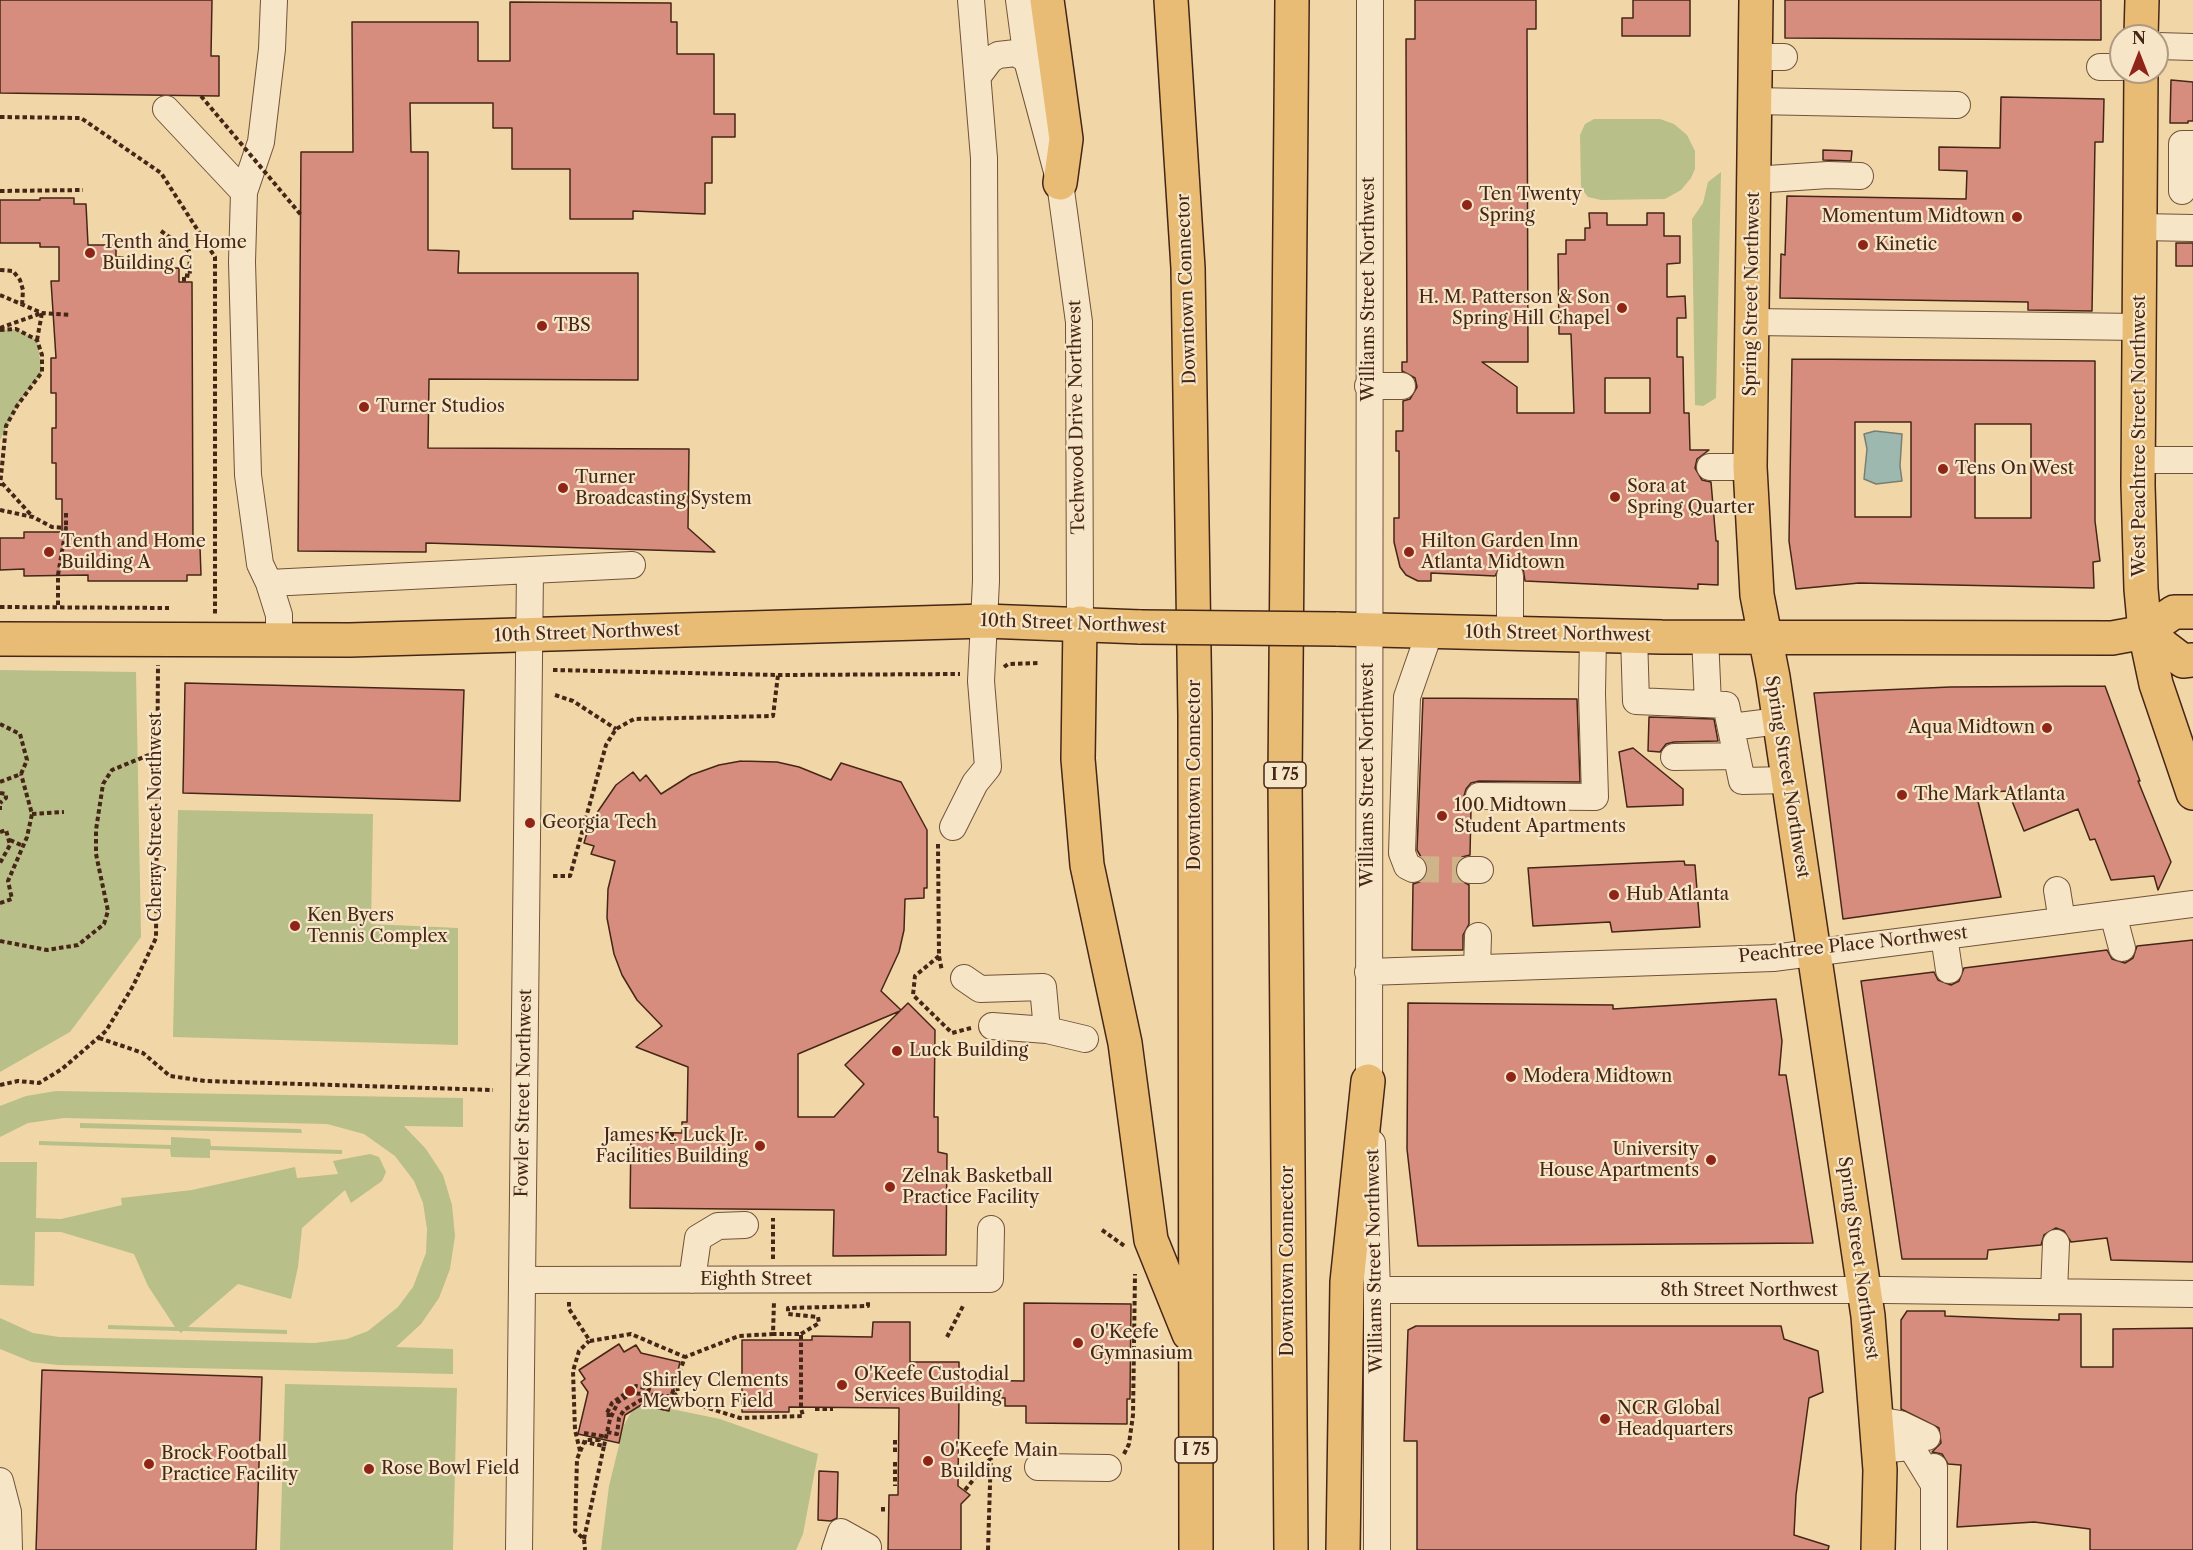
<!DOCTYPE html>
<style>
body{margin:0}
#map{position:relative;width:2193px;height:1550px;overflow:hidden;background:#f1d7a7;font-family:"Libre Caslon Text",serif}
canvas{display:block}
.north{position:absolute;left:2109px;top:24px;width:60px;height:60px;box-sizing:border-box;background:#f6e5c6;border:2px solid #b09980;border-radius:50%;rotate:0deg;font-size:16px;font-weight:700;line-height:24px;text-align:center;color:#462617}
.north::after{content:'';display:block;margin:auto;width:21px;height:27px;background:#8f2418;clip-path:polygon(50% 0,100% 100%,50% 72%,0 100%)}
</style>
<div id="map">
<canvas width="2193" height="1550"></canvas>
<div class="north">N</div>
</div>
<script>
const context = document.querySelector('canvas').getContext('2d');
context.lineJoin = 'round';
function fill(path, color) {
  context.fillStyle = color;
  context.fill(path, 'evenodd');
}
function toPath(rows) {
  const path = new Path2D();
  for (const r of rows) {
    path.moveTo(r[0], r[1]);
    for (let i = 2; i < r.length; i += 2) path.lineTo(r[i], r[i + 1]);
  }
  return path;
}
function stroke(path, color, width, dash) {
  context.strokeStyle = color;
  context.lineWidth = width;
  context.lineCap = dash ? 'butt' : 'round';
  context.setLineDash(dash || []);
  context.stroke(path);
}
function write(font, color, halo, rows, align = 'center') {
  context.font = font + ' "Libre Caslon Text",serif';
  context.lineWidth = 4.5;
  context.setLineDash([]);
  context.textBaseline = 'middle';
  context.strokeStyle = halo;
  context.fillStyle = color;
  for (const [text, x, y, turn = 0] of rows) {
    context.save();
    context.translate(x, y);
    context.rotate((+turn || 0) * Math.PI / 180);
    context.textAlign = isNaN(turn) ? turn : align;
    if (halo) context.strokeText(text, 0, 0);
    context.fillText(text, 0, 0);
    context.restore();
  }
}
fill(toPath([
 [1594,119,1660,119,1674,124,1687,135,1695,151,1695,169,1691,178,1681,190,1665,199,1601,200,1588,197,1581,188,1580,135,1585,124],
 [1721,172,1716,398,1703,406,1695,405,1692,219,1703,203,1708,182],
 [16,329,37,340,42,372,17,406,0,440,0,330],
 [0,670,136,672,141,937,70,1032,0,1072],
 [178,810,373,814,371,924,458,928,458,1045,173,1037],
 [56,1091,463,1098,463,1127,404,1126,426,1149,443,1175,452,1205,455,1236,450,1269,439,1298,421,1324,396,1347,453,1349,453,1374,58,1365,32,1362,0,1349,0,1318,33,1333,59,1337,315,1343,347,1339,368,1331,398,1307,413,1287,426,1253,427,1229,423,1203,414,1181,395,1156,364,1134,327,1124,64,1118,28,1123,0,1137,0,1106,26,1096],
 [80,1123,301,1129,302,1133,80,1128],
 [171,1137,210,1139,211,1146,342,1150,342,1154,210,1150,210,1158,171,1157,170,1149,39,1145,39,1141,171,1145],
 [370,1154,379,1157,386,1172,382,1181,351,1203,345,1190,302,1228,298,1267,291,1299,238,1284,188,1327,287,1330,287,1334,183,1331,181,1333,179,1331,108,1329,108,1325,175,1327,148,1286,134,1254,61,1232,35,1232,34,1286,0,1285,0,1162,37,1162,36,1218,61,1219,122,1205,121,1198,192,1190,295,1167,297,1178,338,1174,333,1161],
 [285,1384,457,1388,453,1550,280,1550],
 [642,1403,720,1419,818,1454,803,1534,796,1550,601,1550,609,1486,624,1425,632,1411]
]), '#b8bf89');
const water = toPath([
 [1875,431,1902,434,1900,466,1902,481,1876,484,1864,479,1867,449,1864,434,1875,431]
]);
fill(water, '#9cb8af');
stroke(water, '#7a7e72', 1.5);
const building = toPath([
 [0,0,212,0,211,56,219,56,219,96,0,93,0,0],
 [1415,0,1536,0,1536,29,1527,29,1528,362,1482,362,1517,387,1517,413,1574,413,1571,334,1559,334,1558,254,1566,254,1566,240,1585,240,1585,228,1590,228,1589,213,1607,213,1607,225,1647,225,1647,213,1664,213,1664,236,1680,236,1680,263,1667,264,1667,297,1685,296,1686,318,1677,318,1677,357,1683,357,1684,413,1689,413,1690,450,1709,450,1697,459,1695,468,1702,480,1711,482,1716,541,1718,541,1718,585,1698,584,1698,589,1525,581,1523,568,1511,561,1502,563,1495,576,1431,573,1431,581,1418,581,1406,575,1400,567,1394,542,1394,518,1399,518,1399,451,1396,451,1396,431,1403,431,1403,401,1410,399,1417,387,1415,378,1402,371,1402,362,1407,362,1406,39,1415,39,1415,0],
 [1605,378,1650,378,1650,413,1605,413,1605,378],
 [1633,0,1690,0,1690,36,1622,36,1622,18,1633,18,1633,0],
 [1785,0,2101,0,2101,40,1785,38,1785,0],
 [510,2,671,3,671,22,677,22,677,54,714,54,714,114,735,114,735,137,712,137,712,183,705,183,705,214,633,211,633,219,570,219,570,169,512,169,512,128,493,128,493,103,410,103,411,152,428,152,428,250,459,251,458,273,638,273,638,380,429,379,428,448,689,449,688,528,715,552,426,543,426,552,298,551,301,152,353,152,352,22,478,22,478,61,510,61,510,2],
 [2171,80,2193,82,2193,121,2188,121,2188,123,2170,123,2171,80],
 [2001,97,2104,99,2103,142,2095,142,2092,311,2028,310,2028,302,1780,298,1781,254,1785,255,1787,196,1966,199,1967,171,1939,170,1939,147,2000,148,2001,97],
 [1823,150,1852,151,1851,161,1823,160,1823,150],
 [40,198,74,198,74,204,86,204,88,245,116,245,116,257,123,257,123,269,179,268,179,282,192,282,193,547,200,547,201,575,187,575,187,581,88,581,88,575,24,576,24,569,0,570,0,538,24,538,24,532,62,532,62,499,56,499,56,463,52,463,52,428,56,428,56,393,51,393,51,358,56,358,51,281,59,281,59,247,40,247,40,243,0,243,0,200,40,200,40,198],
 [2176,243,2193,243,2193,266,2176,266,2176,243],
 [1792,359,2095,361,2095,521,2100,561,2093,562,2094,588,1859,583,1796,589,1789,541,1792,359],
 [1855,422,1911,422,1911,517,1855,517,1855,422],
 [1975,424,2031,424,2031,518,1975,518,1975,424],
 [185,683,464,690,460,801,183,793,185,683],
 [2105,686,2140,781,2138,781,2171,862,2158,890,2154,876,2111,880,2095,839,2090,840,2078,809,2024,831,2008,791,1976,793,2001,897,1843,919,1814,693,1950,687,2105,686],
 [1423,698,1577,699,1580,782,1479,781,1471,783,1466,789,1464,796,1471,808,1470,855,1462,857,1455,869,1457,878,1469,885,1469,924,1463,935,1463,950,1412,950,1413,884,1422,881,1428,869,1417,850,1423,698],
 [1649,717,1714,719,1718,741,1674,742,1666,744,1660,752,1648,751,1649,717],
 [1633,748,1683,789,1683,805,1627,807,1619,752,1633,748],
 [741,761,777,762,799,767,831,780,841,763,901,782,927,830,927,888,924,888,924,898,905,899,904,930,899,952,881,991,901,1010,908,1003,935,1030,934,1117,938,1117,938,1152,947,1154,946,1255,833,1256,834,1210,630,1208,631,1132,682,1133,682,1122,687,1122,688,1067,636,1047,662,1026,637,1000,622,975,614,954,607,918,608,889,615,861,591,854,594,846,584,843,590,823,616,785,633,772,640,781,646,775,661,794,691,775,719,765,741,761],
 [900,1011,845,1065,864,1084,834,1117,798,1117,798,1054,900,1011],
 [1684,861,1685,865,1695,865,1700,927,1612,932,1610,922,1533,926,1528,868,1684,861],
 [2193,940,2193,1262,2111,1260,2107,1238,2071,1242,2064,1231,2056,1228,2044,1235,2041,1245,1988,1250,1987,1259,1902,1259,1861,981,1934,972,1938,980,1951,985,1959,981,1964,968,2107,950,2112,959,2125,963,2133,958,2137,946,2193,940],
 [1776,999,1782,1041,1779,1075,1786,1075,1813,1243,1418,1246,1407,1149,1408,1003,1613,1005,1613,1009,1776,999],
 [1024,1303,1131,1304,1130,1399,1127,1399,1127,1424,1026,1423,1026,1406,1005,1406,1005,1398,959,1397,958,1486,970,1495,961,1504,961,1550,888,1550,889,1495,898,1495,899,1408,789,1407,789,1412,742,1412,742,1340,812,1340,812,1336,872,1337,873,1322,910,1322,910,1362,959,1362,959,1380,1024,1381,1024,1303],
 [1907,1311,1945,1311,1945,1316,2021,1319,2059,1320,2059,1314,2081,1314,2081,1367,2113,1367,2113,1329,2193,1328,2193,1550,2090,1550,2090,1529,2034,1522,1957,1527,1961,1465,1948,1464,1942,1454,1932,1452,1941,1443,1939,1428,1901,1409,1901,1320,1907,1311],
 [1416,1326,1781,1326,1784,1339,1818,1351,1823,1392,1809,1398,1796,1495,1794,1535,1829,1546,1828,1550,1417,1550,1417,1441,1404,1441,1408,1330,1416,1326],
 [619,1344,624,1352,636,1345,641,1353,680,1362,669,1411,641,1405,625,1415,619,1443,578,1434,588,1392,581,1382,585,1379,579,1370,619,1344],
 [42,1370,262,1377,256,1550,36,1550,42,1370],
 [819,1471,838,1472,837,1518,831,1521,818,1520,819,1471]
]);
fill(building, '#d68d7e');
stroke(building, '#462617', 1.5);
stroke(toPath([
 [1413,869,1470,870]
]), '#cfb48a', 26, [26, 13]);
const minor = toPath([
 [274,0,272,49,261,142,244,192,242,262,248,475,260,564,269,583,279,615,279,639],
 [1019,0,1027,60,1060,183,1079,322,1080,623],
 [2157,46,2193,47],
 [1755,57,1784,57],
 [2100,67,2121,67],
 [978,76,990,60,998,55,1016,53,1027,60],
 [1754,101,1957,105],
 [166,109,244,192],
 [1753,180,1828,175,1860,176],
 [2182,191,2182,144,2193,144],
 [2140,227,2193,228],
 [1752,322,2140,327],
 [1368,386,1402,386],
 [2139,460,2193,460],
 [1710,467,1750,467],
 [269,583,632,565],
 [1510,633,1510,576],
 [1634,636,1636,701,1726,705,1742,781,1788,780],
 [1705,637,1708,704],
 [1731,727,1779,721],
 [1674,757,1737,756],
 [1479,796,1595,797,1592,694,1593,635],
 [953,827,975,783,988,767,981,681,986,581,984,158,971,0],
 [1413,869,1407,866,1402,853,1407,697,1430,631],
 [1470,870,1480,870],
 [2057,890,2062,921],
 [2113,914,2122,948],
 [1944,936,1949,970],
 [1477,968,1478,936],
 [1368,972,1773,958,2193,904],
 [964,978,980,989,1043,987,1047,1030],
 [992,1026,1047,1030,1085,1039],
 [1369,1098,1370,0],
 [1372,1143,1377,1290,1377,1550],
 [522,1280,990,1279,991,1229],
 [692,1280,698,1238,718,1226,745,1225],
 [1377,1290,1886,1290,2193,1294],
 [2054,1292,2056,1243],
 [1877,1420,1900,1424,1927,1437],
 [1878,1450,1911,1447,1933,1483],
 [1038,1467,1108,1468],
 [1934,1467,1934,1550],
 [0,1481,8,1512,9,1550],
 [519,1550,530,570],
 [835,1550,841,1532,868,1547]
]);
const major = toPath([
 [1756,0,1750,467,1757,595,1773,677,1868,1316,1880,1470,1878,1550],
 [2141,36,2142,0],
 [2141,72,2138,485,2141,589,2145,632,2156,684,2193,793],
 [1336,629,1662,637,2112,638,2145,632,2174,612,2193,612],
 [2145,632,2183,661,2193,660],
 [0,639,350,640,985,621,1141,627]
]);
const highway = toPath([
 [1047,0,1066,139,1060,183],
 [1171,0,1188,268,1195,716,1196,1550],
 [1080,623,1078,759,1087,865,1125,1043,1151,1240,1189,1334],
 [1291,1550,1285,779,1292,0],
 [1343,1550,1347,1282,1368,1081]
]);
stroke(minor, '#71523b', 28);
stroke(major, '#462617', 36);
stroke(highway, '#462617', 36);
stroke(toPath([
 [0,117,81,118,161,173,215,257,215,615],
 [0,191,83,190],
 [161,231,189,251,190,276,184,275,184,282],
 [0,270,13,271,20,280,23,290,22,306],
 [0,295,42,313,71,315],
 [0,328,42,313],
 [0,330,16,329,37,340,42,355,42,372,17,406,6,426,0,486],
 [37,340,42,313],
 [2,483,32,516],
 [0,510,33,517,52,527,66,528,58,575,58,606],
 [66,513,66,528],
 [0,607,169,608],
 [1004,667,1008,664,1038,663],
 [553,670,778,675,960,674],
 [555,695,573,701,616,729],
 [0,724,20,734,27,760,21,774,0,782],
 [0,793,6,794,6,798,0,803],
 [0,806,0,810],
 [32,814,64,812],
 [0,832,6,830,10,845,0,863],
 [10,840,23,846],
 [938,844,939,956,942,971],
 [553,876,570,876,606,745,616,729,634,719,773,716,778,675],
 [0,903,12,899,8,881,27,837,32,814,21,774],
 [0,941,47,950,78,945,104,924,108,911,96,854,96,830,103,784,112,770,156,752],
 [939,956,915,976,913,995,952,1033,971,1028],
 [99,1038,143,1053,170,1076,205,1081,493,1090],
 [0,1085,18,1081,39,1083,62,1069,106,1031,133,986,156,938,158,665],
 [672,1133,672,1144],
 [1102,1230,1126,1247],
 [773,1259,773,1218],
 [569,1302,569,1309,590,1341,631,1334,685,1357],
 [801,1334,819,1323,818,1317,788,1314,788,1308,868,1306,868,1300],
 [947,1337,963,1306],
 [672,1394,685,1357,739,1336,773,1334,774,1301],
 [673,1397,740,1418,803,1416,801,1408,801,1334,773,1334],
 [815,1409,833,1409],
 [662,1410,666,1396,673,1397,678,1393,677,1384],
 [611,1415,606,1415,612,1403,636,1386,649,1389,647,1394],
 [607,1432,617,1434,619,1418,624,1410,641,1400,659,1404,662,1395],
 [584,1433,602,1436,599,1440,585,1440,577,1459,575,1531,584,1539,585,1550],
 [895,1440,895,1455],
 [604,1446,610,1419,618,1402,632,1393,666,1396],
 [580,1451,575,1430,573,1371,579,1351,589,1341],
 [1124,1454,1129,1444,1133,1415,1135,1274],
 [895,1462,895,1486],
 [965,1490,990,1459],
 [883,1507,883,1513],
 [584,1539,604,1446,585,1442],
 [988,1550,991,1451]
]), '#462617', 4, [4.5, 3]);
stroke(minor, '#f6e5c6', 26);
stroke(major, '#e8bc74', 33);
stroke(highway, '#e8bc74', 33);
const majorBridge = toPath([
 [1141,627,1336,629]
]);
stroke(majorBridge, '#462617', 36, []);
stroke(toPath([
 [201,96,301,215]
]), '#462617', 4, [4.5, 3]);
stroke(majorBridge, '#e8bc74', 33);
for (const [x, y, r, color] of [
 [1467,205,6,"#8f2418"],
 [2017,217,6,"#8f2418"],
 [1863,245,6,"#8f2418"],
 [90,253,6,"#8f2418"],
 [1622,308,6,"#8f2418"],
 [542,326,6,"#8f2418"],
 [364,407,6,"#8f2418"],
 [1943,469,6,"#8f2418"],
 [563,488,6,"#8f2418"],
 [1615,497,6,"#8f2418"],
 [49,552,6,"#8f2418"],
 [1409,552,6,"#8f2418"],
 [2047,728,6,"#8f2418"],
 [1902,795,6,"#8f2418"],
 [1442,816,6,"#8f2418"],
 [530,823,6,"#8f2418"],
 [1614,895,6,"#8f2418"],
 [295,926,6,"#8f2418"],
 [897,1051,6,"#8f2418"],
 [1511,1077,6,"#8f2418"],
 [760,1146,6,"#8f2418"],
 [1711,1160,6,"#8f2418"],
 [890,1187,6,"#8f2418"],
 [1078,1343,6,"#8f2418"],
 [842,1385,6,"#8f2418"],
 [630,1391,6,"#8f2418"],
 [1605,1419,6,"#8f2418"],
 [928,1461,6,"#8f2418"],
 [149,1464,6,"#8f2418"],
 [369,1469,6,"#8f2418"]
]) {
  const dot = new Path2D();
  dot.arc(x, y, r, 0, 2 * Math.PI);
  context.fillStyle = color;
  context.fill(dot);
  stroke(dot, '#f6e5c6', 2);
}
for (const [x, y, w] of [
 [1285,775,42],
 [1196,1450,42]
]) {
  const box = new Path2D();
  box.roundRect(x - w / 2, y - 13, w, 26, 4.5);
  context.fillStyle = '#f6e5c6';
  context.fill(box);
  stroke(box, '#462617', 1.5);
}
write('bold 16px', '#462617', null, [
 ["I 75",1285,775],
 ["I 75",1196,1450]
]);
write('18px', '#462617', '#f6e5c6', [
 ["Ten Twenty",1479,195],
 ["Spring",1479,216],
 ["Momentum Midtown",2005,217,"right"],
 ["Tenth and Home",102,243],
 ["Building C",102,264],
 ["Kinetic",1875,245],
 ["H. M. Patterson & Son",1610,298,"right"],
 ["Spring Hill Chapel",1610,319,"right"],
 ["TBS",554,326],
 ["Turner Studios",376,407],
 ["Tens On West",1955,469],
 ["Turner",575,478],
 ["Broadcasting System",575,499],
 ["Sora at",1627,487],
 ["Spring Quarter",1627,508],
 ["Tenth and Home",61,542],
 ["Building A",61,563],
 ["Hilton Garden Inn",1421,542],
 ["Atlanta Midtown",1421,563],
 ["Aqua Midtown",2035,728,"right"],
 ["The Mark Atlanta",1914,795],
 ["100 Midtown",1454,806],
 ["Student Apartments",1454,827],
 ["Georgia Tech",542,823],
 ["Hub Atlanta",1626,895],
 ["Ken Byers",307,916],
 ["Tennis Complex",307,937],
 ["Luck Building",909,1051],
 ["Modera Midtown",1523,1077],
 ["James K. Luck Jr.",748,1136,"right"],
 ["Facilities Building",748,1157,"right"],
 ["University",1699,1150,"right"],
 ["House Apartments",1699,1171,"right"],
 ["Zelnak Basketball",902,1177],
 ["Practice Facility",902,1198],
 ["O'Keefe",1090,1333],
 ["Gymnasium",1090,1354],
 ["O'Keefe Custodial",854,1375],
 ["Services Building",854,1396],
 ["Shirley Clements",642,1381],
 ["Mewborn Field",642,1402],
 ["NCR Global",1617,1409],
 ["Headquarters",1617,1430],
 ["O'Keefe Main",940,1451],
 ["Building",940,1472],
 ["Brock Football",161,1454],
 ["Practice Facility",161,1475],
 ["Rose Bowl Field",381,1469]
], 'left');
write('18px', '#462617', '#f6e5c6', [
 ["Downtown Connector",1187,289,-92],
 ["Williams Street Northwest",1369,289,-90],
 ["Spring Street Northwest",1752,294,-89],
 ["Techwood Drive Northwest",1077,417,-91],
 ["West Peachtree Street Northwest",2140,436,-90],
 ["10th Street Northwest",1073,624,2],
 ["10th Street Northwest",587,633,-2],
 ["10th Street Northwest",1558,634,1],
 ["Downtown Connector",1195,775,-90],
 ["Williams Street Northwest",1368,775,-90],
 ["Spring Street Northwest",1787,777,81],
 ["Cherry Street Northwest",156,817,-90],
 ["Peachtree Place Northwest",1853,945,-6],
 ["Fowler Street Northwest",524,1093,-89],
 ["Spring Street Northwest",1858,1258,82],
 ["Downtown Connector",1288,1261,-90],
 ["Williams Street Northwest",1375,1261,-91],
 ["Eighth Street",756,1280],
 ["8th Street Northwest",1749,1291]
]);
</script>
